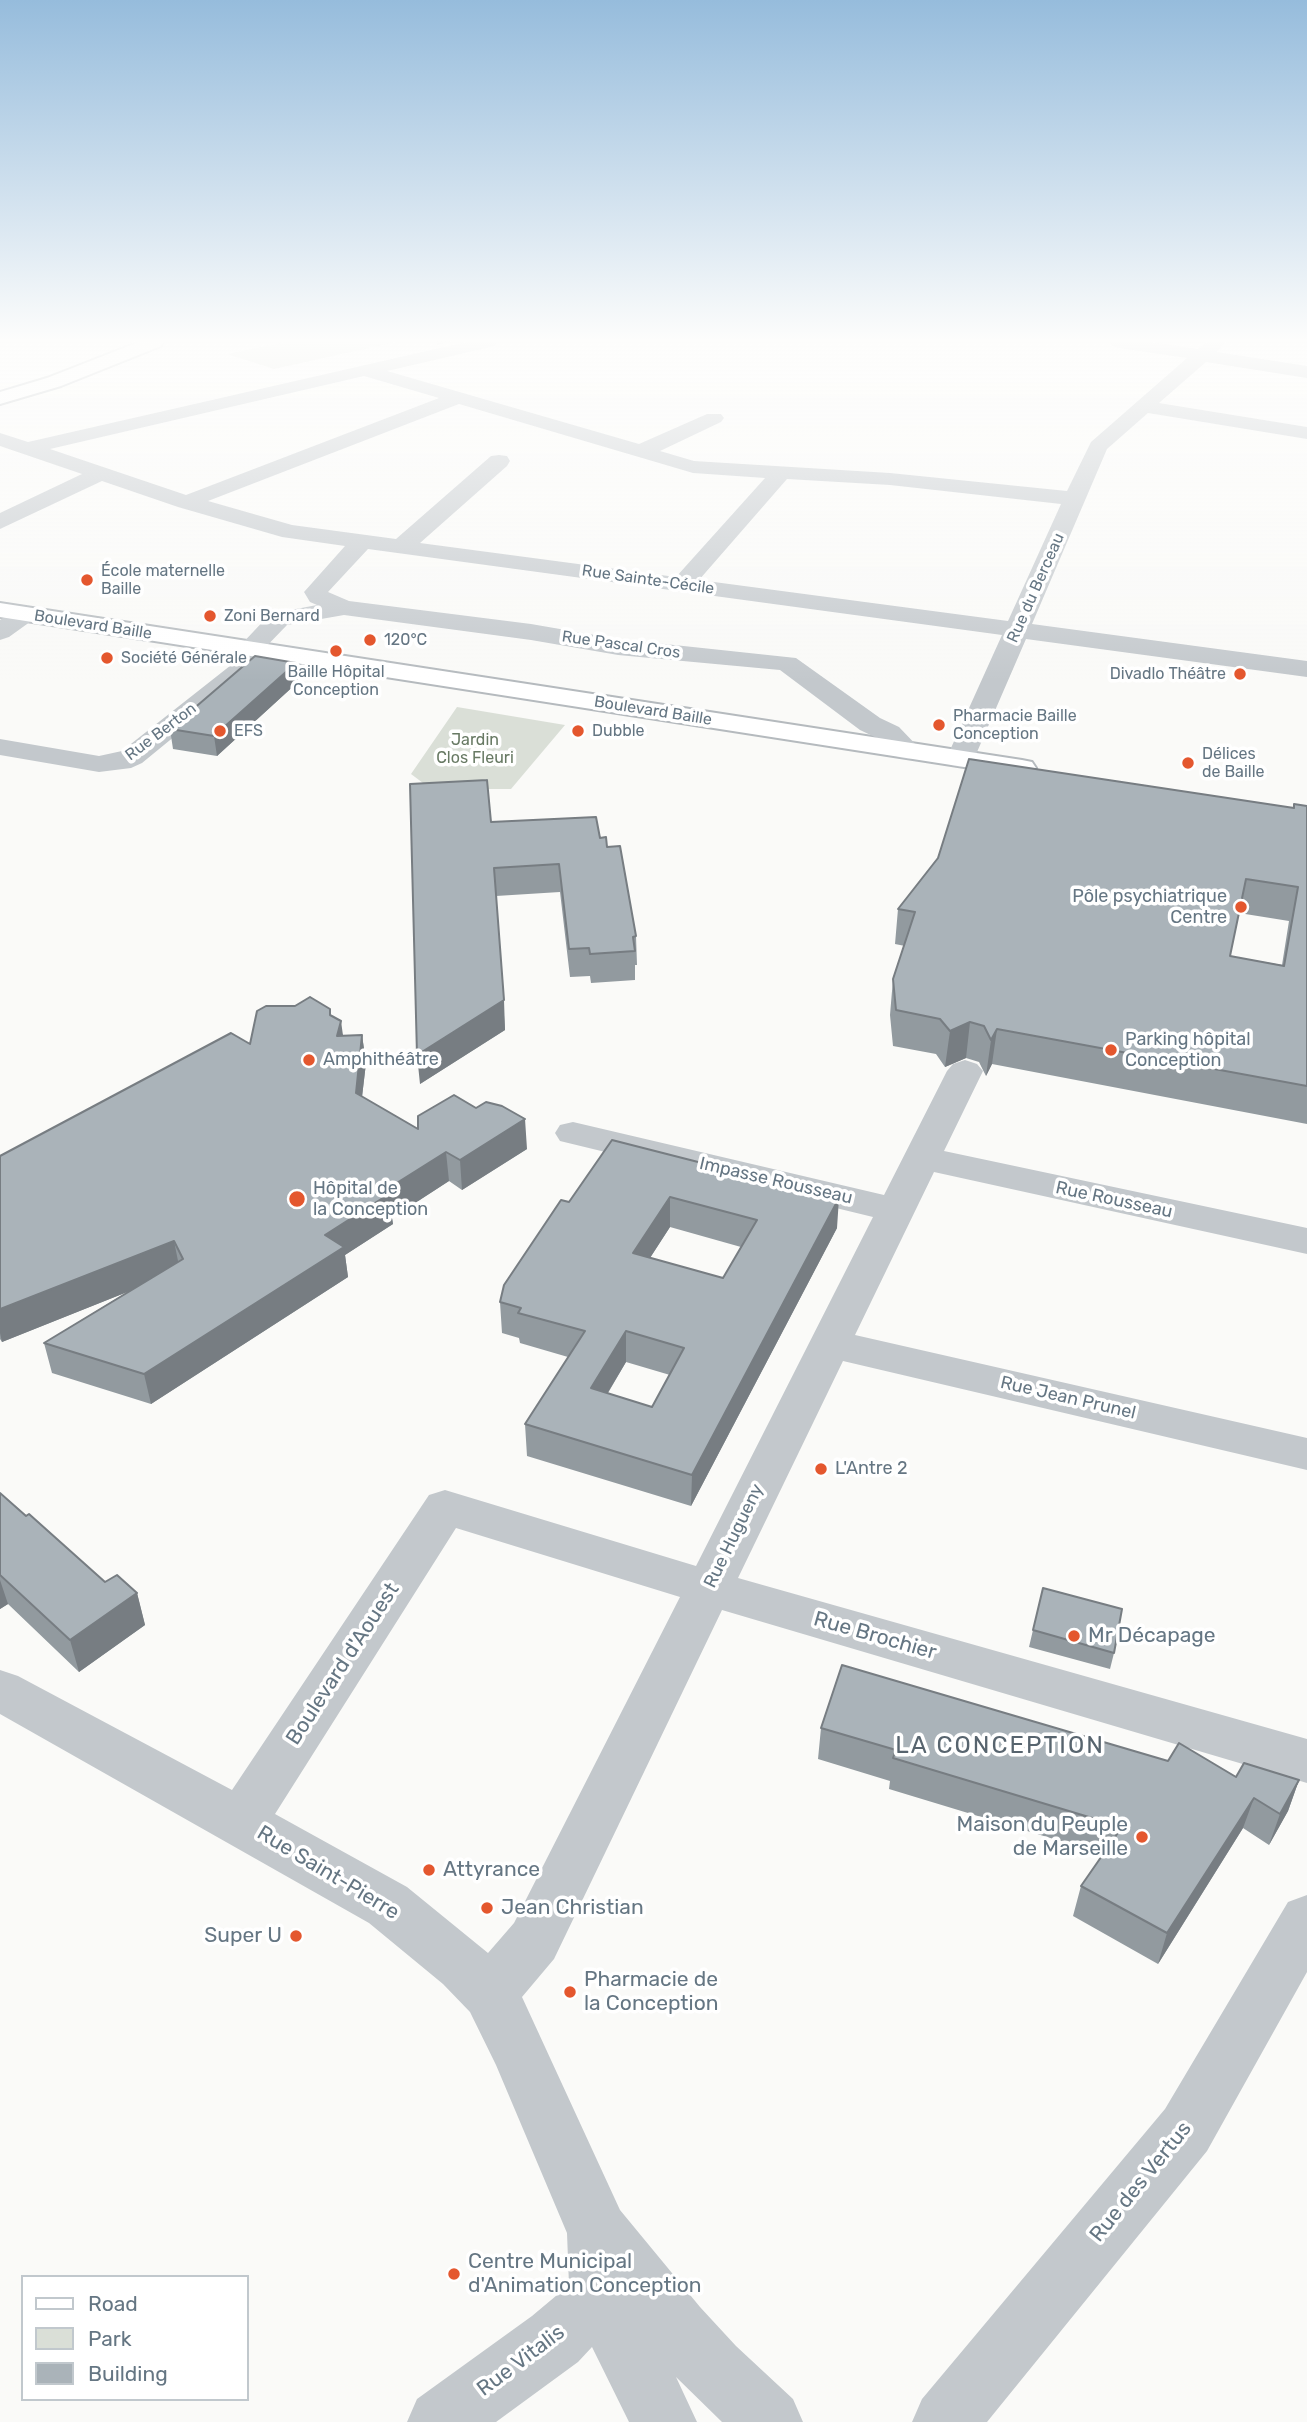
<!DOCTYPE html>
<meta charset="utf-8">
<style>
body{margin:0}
#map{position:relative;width:1307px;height:2422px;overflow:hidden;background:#fafaf8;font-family:Rubik,sans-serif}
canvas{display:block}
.legend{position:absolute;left:21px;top:2275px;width:228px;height:126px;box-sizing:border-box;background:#fff;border:2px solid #c1c8cd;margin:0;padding:9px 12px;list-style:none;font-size:21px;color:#657683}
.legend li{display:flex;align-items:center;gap:14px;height:35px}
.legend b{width:35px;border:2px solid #c1c8cd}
</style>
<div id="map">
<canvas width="1307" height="2422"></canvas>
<ul class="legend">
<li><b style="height:9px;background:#fff"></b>Road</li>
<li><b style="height:19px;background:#dadfd7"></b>Park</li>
<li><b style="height:19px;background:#aab3b9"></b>Building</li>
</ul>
</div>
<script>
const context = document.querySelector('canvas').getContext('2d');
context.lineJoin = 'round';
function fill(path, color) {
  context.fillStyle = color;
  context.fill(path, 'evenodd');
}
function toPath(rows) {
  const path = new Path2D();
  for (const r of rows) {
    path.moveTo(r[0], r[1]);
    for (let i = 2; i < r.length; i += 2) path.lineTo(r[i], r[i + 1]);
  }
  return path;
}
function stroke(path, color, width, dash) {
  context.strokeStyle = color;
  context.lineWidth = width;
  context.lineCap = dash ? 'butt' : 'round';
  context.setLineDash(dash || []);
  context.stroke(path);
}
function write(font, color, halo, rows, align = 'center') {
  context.font = font + ' Rubik,sans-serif';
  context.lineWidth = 7;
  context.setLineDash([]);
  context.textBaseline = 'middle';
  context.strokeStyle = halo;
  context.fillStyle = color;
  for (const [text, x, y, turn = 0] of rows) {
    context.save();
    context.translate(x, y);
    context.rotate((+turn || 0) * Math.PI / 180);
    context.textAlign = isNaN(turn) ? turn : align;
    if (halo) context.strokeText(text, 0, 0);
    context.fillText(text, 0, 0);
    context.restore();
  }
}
fill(toPath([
 [285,342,396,342,274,369,227,354],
 [457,707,565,725,511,789,431,789,411,774]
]), '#dadfd7');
const major = toPath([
 [139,342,163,342,161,346,61,386,0,404,0,392,47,378,139,342],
 [0,603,1022,760,1032,762,1036,768,1032,774,1022,776,0,617,0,603]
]);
stroke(major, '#b5babe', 4);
fill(toPath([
 [466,342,497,342,495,346,387,371,639,444,707,414,721,414,724,418,721,422,660,451,694,461,890,473,1067,491,1091,442,1187,358,1119,348,1112,346,1110,342,1151,342,1198,349,1207,342,1226,342,1217,352,1307,366,1307,378,1206,362,1159,403,1307,427,1307,439,1148,413,1107,449,1032,624,1307,661,1307,677,1026,639,974,759,970,765,960,767,950,765,946,759,1002,635,368,549,328,592,349,601,531,624,618,639,796,658,880,718,899,727,922,751,918,757,908,759,898,757,879,739,860,730,780,670,618,655,531,640,344,615,287,625,259,654,252,656,258,658,262,663,258,668,142,763,131,768,99,772,0,755,0,739,99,756,122,751,240,658,247,656,241,654,237,649,270,614,317,605,310,602,304,592,345,546,282,537,178,507,102,481,0,529,0,513,82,474,0,446,0,433,28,442,466,342],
 [364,376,439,398,186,495,50,449,364,376],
 [459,404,693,473,765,478,676,577,420,543,507,466,510,461,507,456,499,455,491,456,396,539,292,525,208,501,459,404],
 [787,479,890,485,1061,504,1008,621,699,580,787,479],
 [25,607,34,609,37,614,34,619,9,637,0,640,0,620,16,609,25,607],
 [965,1060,977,1064,983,1071,944,1151,1307,1228,1307,1254,934,1172,855,1335,1307,1438,1307,1470,843,1361,738,1578,1307,1739,1307,1783,722,1610,554,1959,522,1997,620,2210,700,2307,736,2346,793,2399,803,2422,722,2422,676,2377,697,2422,629,2422,592,2347,578,2362,496,2422,407,2422,417,2399,532,2316,569,2285,567,2233,496,2065,470,2012,443,1984,369,1923,0,1714,0,1670,18,1676,232,1790,429,1495,445,1490,696,1566,873,1217,560,1141,555,1133,560,1125,573,1122,884,1195,947,1071,953,1064,965,1060],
 [456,1528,680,1597,514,1923,488,1953,407,1887,275,1814,456,1528],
 [1307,1895,1307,1972,1207,2151,987,2422,912,2422,922,2399,1165,2109,1288,1902,1307,1895]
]), '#c3c8cc');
fill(major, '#fff');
fill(toPath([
 [298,682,217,756,173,749,170,729],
 [1307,806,1307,1124,992,1064,986,1076,979,1062,966,1058,945,1067,936,1054,893,1046,890,1015,893,979,905,946,895,944,898,909,1293,808],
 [1239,913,1289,921,1282,965,1230,956],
 [491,822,607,847,636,936,637,965,635,965,635,980,591,983,590,976,570,977,560,892,496,896,505,1030,420,1084],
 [331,1016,343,1035,362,1035,366,1063,362,1097,418,1129,527,1149,462,1190,449,1181,392,1218,393,1224,345,1255,348,1277,151,1404,52,1373,44,1343,127,1292,2,1342,0,1339,0,1156,250,1044],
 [612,1140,837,1228,691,1506,527,1456,525,1424,568,1357,520,1343,519,1338,502,1333,500,1302],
 [670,1227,741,1247,723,1278,650,1258],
 [626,1362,670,1375,652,1407,608,1393],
 [0,1493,105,1582,137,1593,145,1625,79,1672,8,1604,0,1609],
 [1033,1630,1114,1653,1110,1669,1029,1647],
 [821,1728,1168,1761,1236,1777,1299,1780,1288,1811,1269,1845,1243,1828,1158,1964,1073,1916,1081,1886,1103,1854,889,1789,890,1781,818,1759]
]), '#929a9f');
fill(toPath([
 [437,341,451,341,437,345],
 [296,663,298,682,217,756,214,736],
 [504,1000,505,1030,420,1084,417,1055],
 [341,1021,345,1050,337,1036],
 [970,1022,966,1058,945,1067,950,1031],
 [997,1029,992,1064,986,1076,991,1040],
 [362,1035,366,1063,359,1122,356,1093],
 [525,1119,527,1149,462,1190,460,1160],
 [446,1152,449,1181,392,1218,393,1224,345,1255,348,1277,151,1404,144,1374,384,1191],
 [670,1197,670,1227,633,1284,633,1253],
 [839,1198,837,1228,691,1506,692,1475],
 [174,1241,180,1271,2,1342,0,1333,0,1309],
 [626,1331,626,1362,592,1419,591,1388],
 [0,1580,8,1604,0,1609],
 [137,1593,145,1625,79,1672,70,1640],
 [1299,1780,1288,1811,1269,1845,1280,1814],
 [1254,1798,1243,1828,1158,1964,1167,1933]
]), '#777d82');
const building = toPath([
 [255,656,296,663,214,736,170,729,255,656],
 [969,759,1294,808,1294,804,1307,806,1307,1086,997,1029,991,1040,984,1026,970,1022,950,1031,940,1019,896,1010,893,979,915,912,898,909,938,858,969,759],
 [1246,879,1298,887,1284,966,1230,956,1246,879],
 [487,780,491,822,596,817,600,838,606,837,607,847,620,846,636,936,633,937,635,951,590,954,589,948,569,949,559,864,494,868,504,1000,417,1055,410,784,487,780],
 [310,997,330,1009,330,1015,341,1021,337,1036,362,1035,356,1093,418,1129,418,1116,454,1095,476,1108,486,1102,502,1106,525,1119,460,1160,446,1152,384,1191,389,1194,325,1235,344,1247,144,1374,44,1343,183,1259,174,1241,0,1309,0,1156,231,1033,250,1044,257,1011,266,1006,295,1006,310,997],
 [612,1140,839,1198,692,1475,525,1424,585,1331,518,1313,521,1308,500,1302,504,1285,561,1200,569,1202,612,1140],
 [670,1197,757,1220,723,1278,633,1253,670,1197],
 [626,1331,684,1348,652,1407,591,1388,626,1331],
 [0,1493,26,1516,29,1514,105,1582,117,1575,137,1593,70,1640,0,1575,0,1493],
 [1043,1588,1122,1609,1114,1653,1033,1630,1043,1588],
 [842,1665,1168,1761,1179,1743,1236,1777,1244,1763,1299,1780,1280,1814,1254,1798,1167,1933,1081,1886,1122,1827,893,1758,896,1750,821,1728,842,1665]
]);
fill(building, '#aab3b9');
stroke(building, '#777d82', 2);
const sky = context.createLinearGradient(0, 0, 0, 681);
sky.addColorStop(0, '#96bcdc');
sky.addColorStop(0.5, '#fdfdfc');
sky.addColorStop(1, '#fdfdfc00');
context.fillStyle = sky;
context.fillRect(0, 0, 1307, 681);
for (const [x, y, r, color] of [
 [87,580,7,"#e4572e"],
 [210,616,7,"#e4572e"],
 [370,640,7,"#e4572e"],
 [336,651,7,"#e4572e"],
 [107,658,7,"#e4572e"],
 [1240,674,7,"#e4572e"],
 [939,725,7,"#e4572e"],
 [220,731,7,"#e4572e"],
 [578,731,7,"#e4572e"],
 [1188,763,7,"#e4572e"],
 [1241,907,7,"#e4572e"],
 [1111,1050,7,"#e4572e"],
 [309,1060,7,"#e4572e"],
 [297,1199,9,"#e4572e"],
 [821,1469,7,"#e4572e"],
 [1074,1636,7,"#e4572e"],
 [1142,1837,7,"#e4572e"],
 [429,1870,7,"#e4572e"],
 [487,1908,7,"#e4572e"],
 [296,1936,7,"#e4572e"],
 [570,1992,7,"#e4572e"],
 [454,2274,7,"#e4572e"]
]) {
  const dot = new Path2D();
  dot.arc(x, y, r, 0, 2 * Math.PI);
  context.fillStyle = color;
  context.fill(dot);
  stroke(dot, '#fff', 2.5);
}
write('16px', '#657683', '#fff', [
 ["École maternelle",101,571],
 ["Baille",101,589],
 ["Zoni Bernard",224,616],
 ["120°C",384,640],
 ["Société Générale",121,658],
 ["Baille Hôpital",336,672,"center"],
 ["Conception",336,690,"center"],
 ["Divadlo Théâtre",1226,674,"right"],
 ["Pharmacie Baille",953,716],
 ["Conception",953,734],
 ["EFS",234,731],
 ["Dubble",592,731],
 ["Délices",1202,754],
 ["de Baille",1202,772]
], 'left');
write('16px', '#657683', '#fff', [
 ["Rue Sainte-Cécile",648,580,8],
 ["Rue du Berceau",1036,588,-66],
 ["Boulevard Baille",93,625,9],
 ["Rue Pascal Cros",621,645,8],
 ["Boulevard Baille",653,711,9],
 ["Rue Berton",161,732,-37]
]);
write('16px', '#687a64', '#fff', [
 ["Jardin",475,740],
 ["Clos Fleuri",475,758]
]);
write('18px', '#657683', '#fff', [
 ["Pôle psychiatrique",1227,897,"right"],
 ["Centre",1227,918,"right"],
 ["Parking hôpital",1125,1040],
 ["Conception",1125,1061],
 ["Amphithéâtre",323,1060],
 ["Hôpital de",313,1189],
 ["la Conception",313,1210],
 ["L'Antre 2",835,1469]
], 'left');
write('18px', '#657683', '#fff', [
 ["Impasse Rousseau",776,1181,13],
 ["Rue Rousseau",1114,1200,12],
 ["Rue Jean Prunel",1068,1398,13],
 ["Rue Hugueny",734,1536,-64]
]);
write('21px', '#657683', '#fff', [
 ["Rue Brochier",875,1636,16],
 ["Boulevard d'Aouest",343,1664,-57],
 ["Rue Saint-Pierre",328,1873,31],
 ["Rue des Vertus",1141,2182,-51],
 ["Rue Vitalis",521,2361,-37]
]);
write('21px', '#657683', '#fff', [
 ["Mr Décapage",1088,1636],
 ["Maison du Peuple",1128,1825,"right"],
 ["de Marseille",1128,1849,"right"],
 ["Attyrance",443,1870],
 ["Jean Christian",501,1908],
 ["Super U",282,1936,"right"],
 ["Pharmacie de",584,1980],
 ["la Conception",584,2004],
 ["Centre Municipal",468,2262],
 ["d'Animation Conception",468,2286]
], 'left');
context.letterSpacing = '2px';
write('24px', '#57646e', '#fff', [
 ["LA CONCEPTION",1000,1746]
]);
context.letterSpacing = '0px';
</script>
